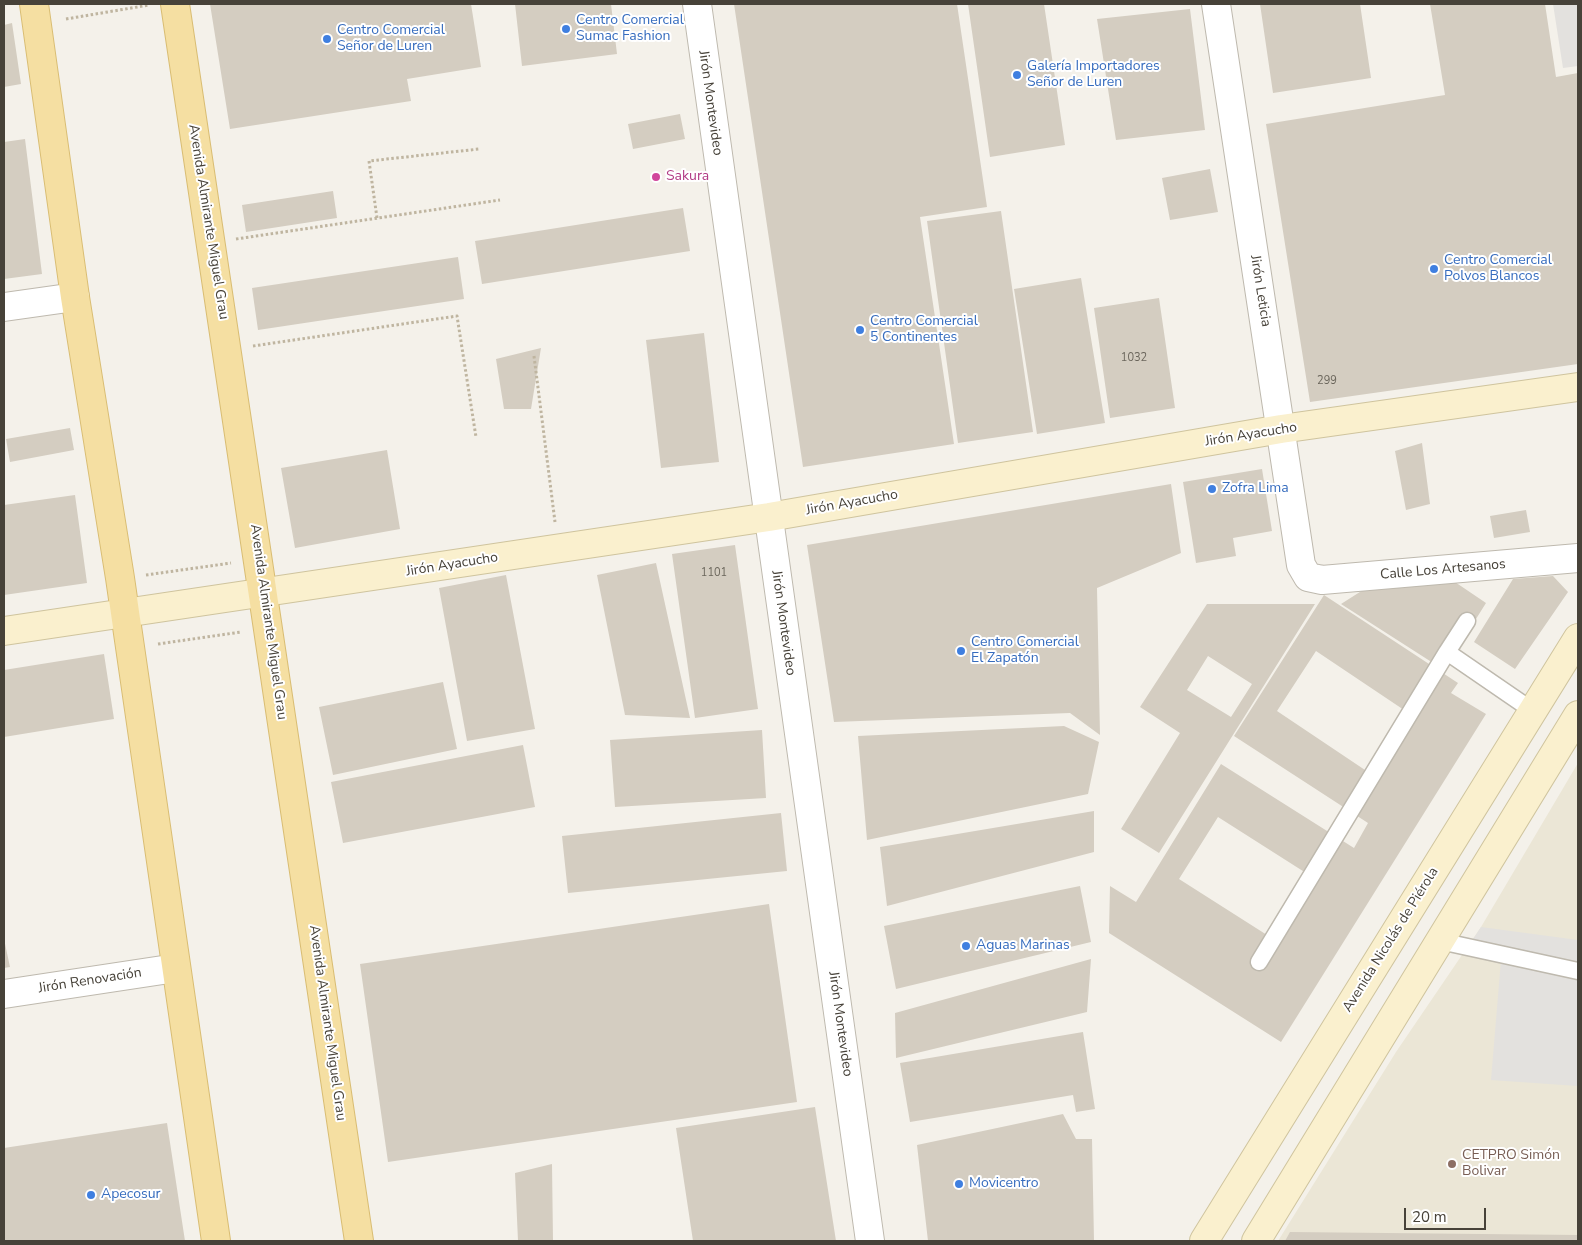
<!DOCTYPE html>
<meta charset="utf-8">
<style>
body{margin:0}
#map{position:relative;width:1582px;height:1245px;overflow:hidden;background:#f4f1ea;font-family:"Nunito Sans",sans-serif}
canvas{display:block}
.frame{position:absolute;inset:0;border:5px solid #474239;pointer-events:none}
.scale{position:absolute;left:1404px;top:1208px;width:82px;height:22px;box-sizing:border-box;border:2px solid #474239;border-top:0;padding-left:6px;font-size:15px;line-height:18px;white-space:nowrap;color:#474239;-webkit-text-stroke:4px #fff;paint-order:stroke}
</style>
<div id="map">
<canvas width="1582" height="1245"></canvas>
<div class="frame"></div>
<div class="scale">20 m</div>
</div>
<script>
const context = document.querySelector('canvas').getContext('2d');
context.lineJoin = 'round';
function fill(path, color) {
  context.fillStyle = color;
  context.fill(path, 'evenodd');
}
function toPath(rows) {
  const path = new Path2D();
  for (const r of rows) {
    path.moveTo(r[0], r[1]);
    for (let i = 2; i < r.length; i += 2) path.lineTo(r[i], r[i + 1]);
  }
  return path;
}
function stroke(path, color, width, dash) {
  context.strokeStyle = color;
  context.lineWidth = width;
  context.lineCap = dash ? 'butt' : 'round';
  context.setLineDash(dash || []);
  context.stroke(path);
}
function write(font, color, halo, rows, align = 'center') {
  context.font = font + ' "Nunito Sans",sans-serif';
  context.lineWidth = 4;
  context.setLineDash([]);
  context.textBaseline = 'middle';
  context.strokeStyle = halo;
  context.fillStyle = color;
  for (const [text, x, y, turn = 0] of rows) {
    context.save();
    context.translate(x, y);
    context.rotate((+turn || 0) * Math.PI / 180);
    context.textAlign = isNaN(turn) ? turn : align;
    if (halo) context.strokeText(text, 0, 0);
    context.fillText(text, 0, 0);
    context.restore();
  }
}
fill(toPath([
 [1578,763,1578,1241,1278,1241,1396,1052,1481,927]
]), '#ebe6d6');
fill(toPath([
 [1553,4,1578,4,1578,66,1563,68],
 [1481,927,1578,940,1578,1086,1491,1080,1501,960,1463,954]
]), '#e3e1de');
fill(toPath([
 [210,4,471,4,481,67,407,79,411,101,230,129],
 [515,4,611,4,617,54,522,66],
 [734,4,957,4,987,207,920,217,954,444,803,467],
 [968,4,1044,4,1065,145,990,157],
 [1260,4,1360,4,1371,78,1273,93],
 [1430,4,1545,4,1556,77,1578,73,1578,364,1310,402,1266,124,1445,95],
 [1190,9,1205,130,1116,140,1097,19],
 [12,23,21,84,4,87,4,25],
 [680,114,685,139,633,149,628,124],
 [25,139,42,274,4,279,4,142],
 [1210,169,1218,212,1170,220,1162,178],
 [333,191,337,218,246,232,242,205],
 [683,208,690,251,482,284,475,241],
 [1001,211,1033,432,958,443,927,221],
 [458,257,464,299,258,330,252,288],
 [1081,278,1105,423,1037,434,1014,289],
 [1159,298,1175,408,1110,418,1094,308],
 [704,333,719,462,661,468,646,340],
 [541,348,531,409,504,409,496,359],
 [70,428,74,450,10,462,6,439],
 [1422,443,1430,504,1406,510,1395,451],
 [387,450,400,529,295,548,281,468],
 [1262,469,1272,531,1233,538,1236,556,1196,563,1183,482],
 [1171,484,1181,553,1097,588,1100,735,1070,713,834,722,807,545],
 [75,495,87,583,4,595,4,505],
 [1526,510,1530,532,1494,538,1490,516],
 [735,545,758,709,695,718,672,554],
 [656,563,690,718,625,715,597,575],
 [506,575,535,729,467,741,439,588],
 [1553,576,1568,592,1515,669,1474,642,1513,579],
 [1452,580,1486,603,1444,670,1341,604,1374,583],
 [1324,595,1458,683,1451,693,1486,714,1281,1042,1109,933,1110,886,1136,902,1221,764,1354,848,1368,823,1234,736],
 [1316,651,1404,710,1365,770,1277,711],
 [1218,817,1306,873,1267,935,1179,879],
 [1207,604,1315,604,1159,853,1121,829,1180,733,1140,707],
 [1208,656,1252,684,1231,717,1187,690],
 [104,654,114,719,4,737,4,670],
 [443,682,457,749,333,775,319,707],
 [1064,726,1099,742,1088,794,867,840,858,736],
 [762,730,766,798,615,807,610,740],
 [523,745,535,807,343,843,331,782],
 [1094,811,1094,852,887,906,880,847],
 [781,813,787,871,568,893,562,836],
 [1080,886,1091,942,896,989,884,926],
 [769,904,797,1102,388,1162,360,964],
 [4,939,10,967,4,968],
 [1091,959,1087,1012,896,1058,895,1013],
 [1083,1032,1095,1109,1076,1112,1073,1095,910,1122,900,1063],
 [815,1107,836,1241,693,1241,676,1128],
 [1063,1114,1076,1139,1092,1139,1094,1241,928,1241,917,1145],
 [167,1123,185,1241,4,1241,4,1148],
 [552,1164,553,1241,518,1241,515,1173],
 [1290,1232,1578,1235,1578,1241,1285,1241]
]), '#d4cdc1');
const lane = toPath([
 [1467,621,1447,652,1533,711],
 [1440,941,1578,971],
 [1259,962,1447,652]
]);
const street = toPath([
 [697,4,870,1241],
 [1216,4,1301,565,1308,577,1322,580,1578,558],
 [4,307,75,297],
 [4,994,176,968]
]);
const secondary = toPath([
 [4,631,769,517,1281,429,1578,387],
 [1204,1241,1578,638],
 [1256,1241,1578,715]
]);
const primary = toPath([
 [34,4,75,297,120,578,216,1241],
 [175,4,359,1241]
]);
stroke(lane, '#beb9ae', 19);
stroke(street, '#beb9ae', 30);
stroke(secondary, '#cfc49e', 30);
stroke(primary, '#d9bd73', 30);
stroke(toPath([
 [66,19,149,5],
 [377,218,369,161,479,149],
 [236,239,500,200],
 [253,346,457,316,476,437],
 [534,356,555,522],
 [146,575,231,563],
 [158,644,241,632]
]), '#bfb5a0', 3, [2.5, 2.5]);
stroke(lane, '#fff', 16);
stroke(street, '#fff', 28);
stroke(secondary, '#faf0ce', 28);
stroke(primary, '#f5dfa2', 28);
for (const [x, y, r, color] of [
 [566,29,5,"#3f7fe0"],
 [327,39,5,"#3f7fe0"],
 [1017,75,5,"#3f7fe0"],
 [656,177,5,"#d1479c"],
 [1434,269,5,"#3f7fe0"],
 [860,330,5,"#3f7fe0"],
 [1212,489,5,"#3f7fe0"],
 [961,651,5,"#3f7fe0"],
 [966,946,5,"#3f7fe0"],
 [1452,1164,5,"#8d6e63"],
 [959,1184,5,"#3f7fe0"],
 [91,1195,5,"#3f7fe0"]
]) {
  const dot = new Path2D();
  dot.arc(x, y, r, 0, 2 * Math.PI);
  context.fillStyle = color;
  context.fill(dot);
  stroke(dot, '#fff', 2);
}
write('11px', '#6a655b', null, [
 ["1032",1134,358],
 ["299",1327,381],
 ["1101",714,573]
]);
write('14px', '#366cbe', '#fff', [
 ["Centro Comercial",576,21],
 ["Sumac Fashion",576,37],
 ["Centro Comercial",337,31],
 ["Señor de Luren",337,47],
 ["Galería Importadores",1027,67],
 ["Señor de Luren",1027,83],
 ["Centro Comercial",1444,261],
 ["Polvos Blancos",1444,277],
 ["Centro Comercial",870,322],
 ["5 Continentes",870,338],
 ["Zofra Lima",1222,489],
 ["Centro Comercial",971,643],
 ["El Zapatón",971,659],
 ["Aguas Marinas",976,946],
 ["Movicentro",969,1184],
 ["Apecosur",101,1195]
], 'left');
write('14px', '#474239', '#fff', [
 ["Jirón Montevideo",710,103,82],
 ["Avenida Almirante Miguel Grau",208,222,81],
 ["Jirón Leticia",1260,291,81],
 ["Jirón Ayacucho",1251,435,-9],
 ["Jirón Ayacucho",852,503,-10],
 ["Jirón Ayacucho",452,565,-9],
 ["Calle Los Artesanos",1443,570,-5],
 ["Avenida Almirante Miguel Grau",268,622,82],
 ["Jirón Montevideo",783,623,82],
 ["Avenida Nicolás de Piérola",1391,940,-58],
 ["Jirón Renovación",90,981,-9],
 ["Avenida Almirante Miguel Grau",327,1023,82],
 ["Jirón Montevideo",840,1024,82]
]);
write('14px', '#b23c85', '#fff', [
 ["Sakura",666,177]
], 'left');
write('14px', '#785e54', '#fff', [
 ["CETPRO Simón",1462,1156],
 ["Bolivar",1462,1172]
], 'left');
</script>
